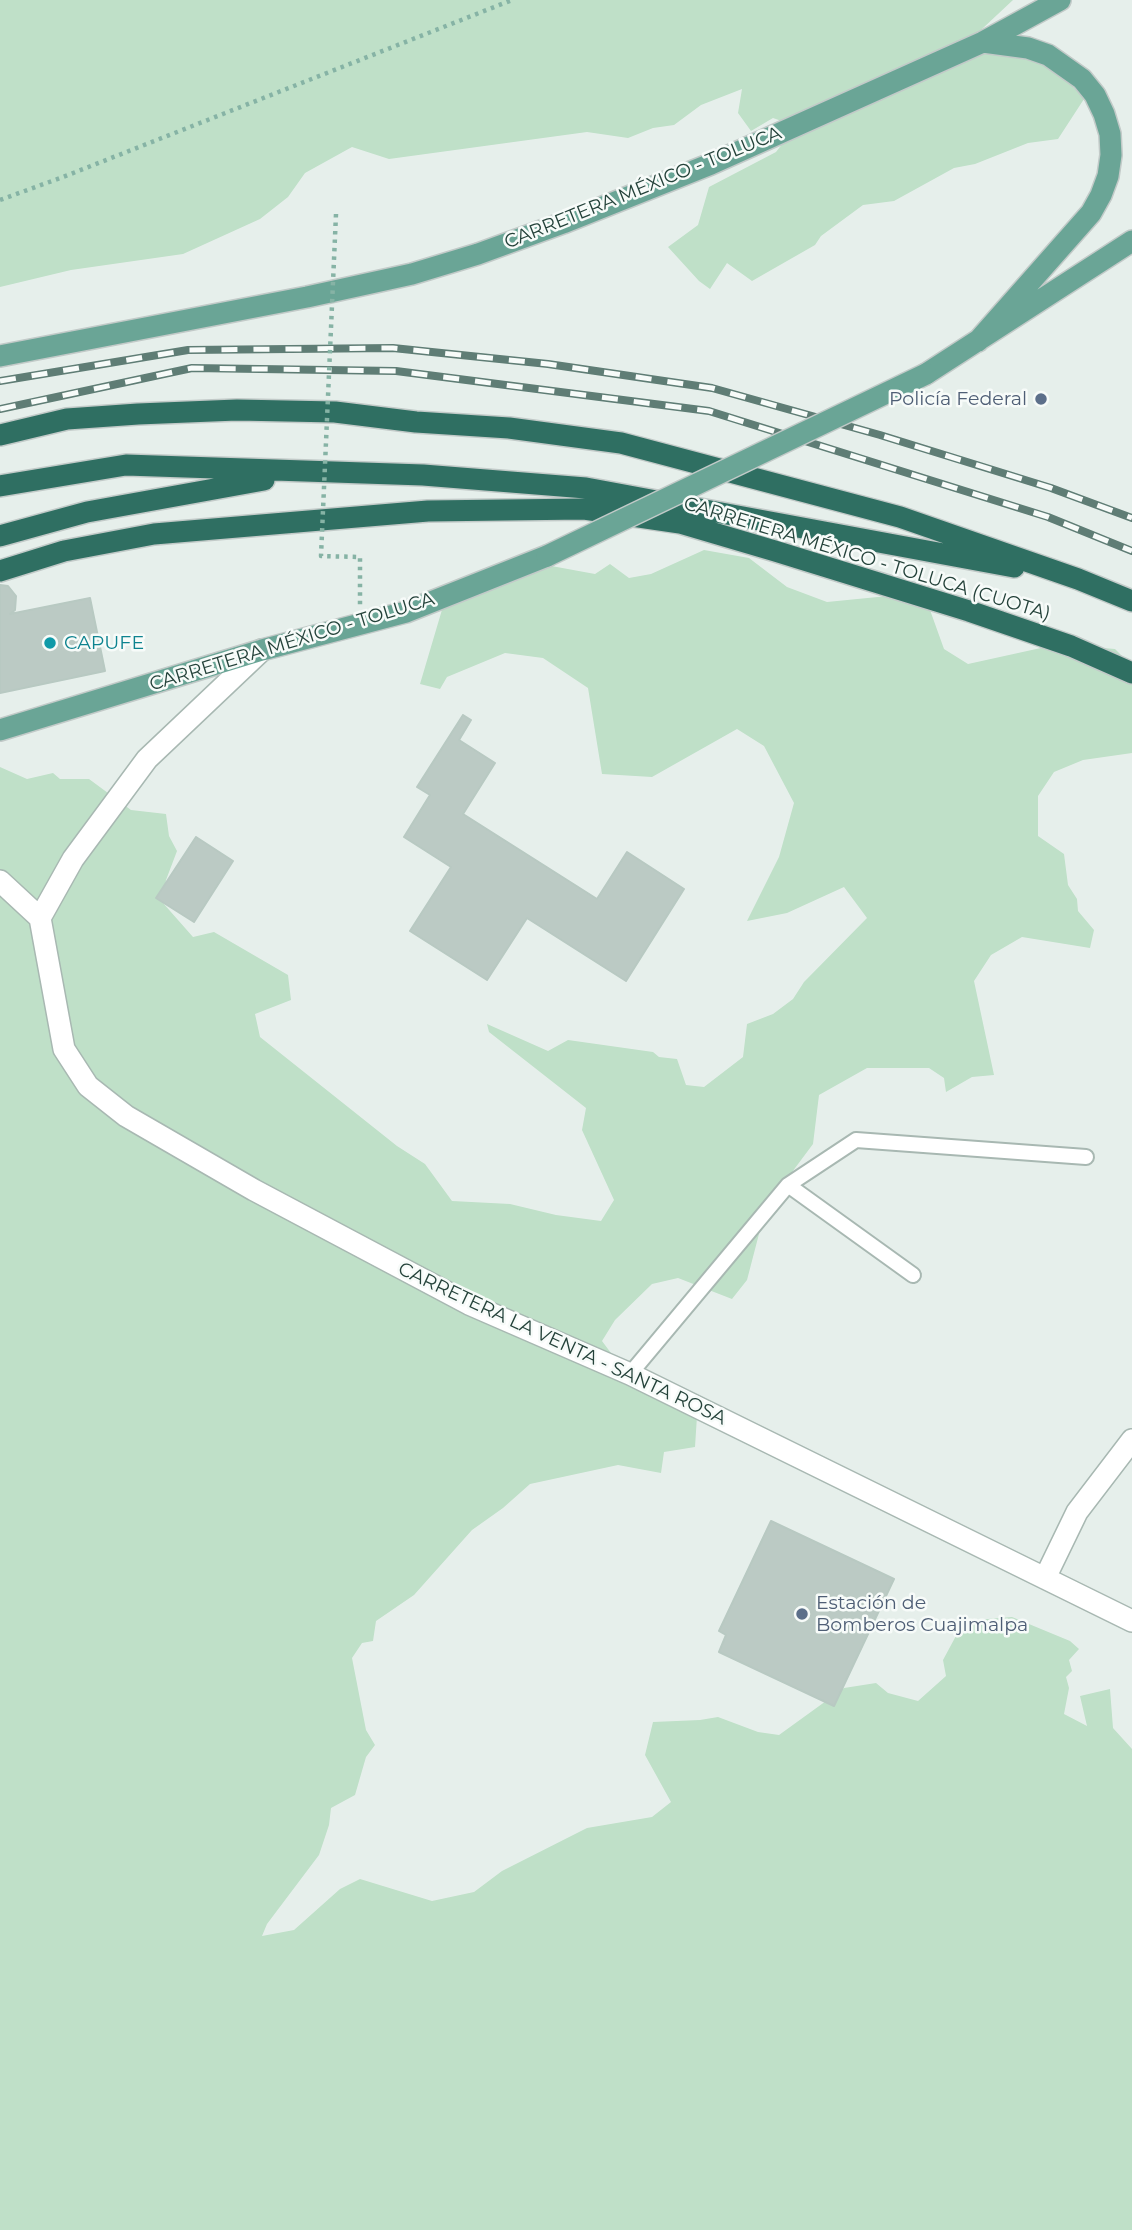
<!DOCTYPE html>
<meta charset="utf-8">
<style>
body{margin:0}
canvas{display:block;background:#e6efeb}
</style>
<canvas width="1132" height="2230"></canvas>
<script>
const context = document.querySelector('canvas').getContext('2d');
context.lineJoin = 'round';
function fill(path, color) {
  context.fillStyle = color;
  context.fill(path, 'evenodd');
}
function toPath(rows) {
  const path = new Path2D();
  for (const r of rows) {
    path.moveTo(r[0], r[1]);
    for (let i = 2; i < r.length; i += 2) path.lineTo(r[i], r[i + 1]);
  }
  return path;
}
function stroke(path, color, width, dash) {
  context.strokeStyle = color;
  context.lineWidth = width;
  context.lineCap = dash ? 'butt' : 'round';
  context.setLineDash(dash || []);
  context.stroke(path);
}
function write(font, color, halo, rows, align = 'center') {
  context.font = font + ' Montserrat,sans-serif';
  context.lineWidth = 5;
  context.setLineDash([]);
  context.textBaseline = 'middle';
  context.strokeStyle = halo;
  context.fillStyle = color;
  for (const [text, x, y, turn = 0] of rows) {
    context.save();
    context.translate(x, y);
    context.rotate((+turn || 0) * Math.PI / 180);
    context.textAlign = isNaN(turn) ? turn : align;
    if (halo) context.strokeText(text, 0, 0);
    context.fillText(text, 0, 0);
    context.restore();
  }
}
fill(toPath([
 [0,0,1013,0,982,29,993,50,1046,57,1084,99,1058,139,1028,143,975,164,954,168,894,201,863,205,821,236,815,245,752,281,727,263,710,289,699,281,668,247,698,225,709,187,776,152,796,126,773,118,751,131,738,113,742,89,701,105,674,125,653,128,628,138,587,132,389,159,352,147,305,173,288,197,260,219,183,254,71,270,0,287],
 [704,550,749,558,787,587,827,602,908,594,930,610,944,649,968,664,1059,644,1115,649,1132,666,1132,753,1083,760,1054,772,1038,796,1038,836,1064,854,1068,885,1077,899,1078,911,1094,930,1090,948,1022,937,991,955,974,981,994,1075,972,1077,946,1092,944,1078,929,1068,867,1068,819,1095,813,1144,766,1207,747,1280,732,1299,678,1278,652,1284,615,1320,602,1341,637,1388,697,1416,695,1447,664,1452,661,1473,618,1465,530,1484,503,1508,472,1530,414,1595,376,1621,373,1641,362,1643,352,1658,366,1730,375,1745,366,1757,355,1795,331,1808,329,1825,319,1855,267,1924,262,1936,294,1930,340,1889,360,1879,432,1901,474,1892,502,1871,587,1828,652,1817,671,1802,645,1755,653,1722,700,1720,718,1717,758,1732,779,1735,844,1688,876,1683,888,1693,918,1701,946,1676,943,1660,964,1621,1012,1617,1070,1641,1079,1649,1069,1660,1072,1671,1066,1677,1069,1688,1064,1714,1087,1726,1080,1696,1110,1689,1113,1728,1132,1749,1132,2230,0,2230,0,767,27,779,53,773,60,779,89,779,131,810,166,814,169,836,177,851,166,880,163,903,193,937,214,932,288,975,291,1000,255,1014,260,1037,397,1146,425,1164,452,1201,510,1204,556,1215,601,1221,614,1200,582,1130,586,1108,489,1032,487,1024,548,1051,568,1040,653,1052,659,1057,677,1059,686,1085,704,1087,743,1057,747,1024,773,1014,793,999,804,982,867,918,844,887,787,913,747,921,779,857,794,803,764,746,737,729,652,777,602,774,588,688,543,658,505,653,447,677,440,689,420,684,444,603,546,565,595,574,610,564,629,578,651,574]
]), '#bfe0c8');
const building = toPath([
 [0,585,8,586,16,596,15,610,10,614,90,598,105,671,0,693,0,585],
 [463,715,471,720,459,740,495,763,463,814,597,899,627,852,684,889,626,981,527,918,487,980,410,931,451,867,404,837,430,795,417,787,463,715],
 [196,837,233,861,194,922,156,898,196,837],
 [771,1521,894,1579,834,1706,719,1652,726,1635,719,1631,771,1521]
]);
fill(building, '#bbcac4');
stroke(building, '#b8c9c2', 2);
const service = toPath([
 [788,1185,913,1275],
 [630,1374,788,1185,856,1140,1086,1157]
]);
const minor = toPath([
 [0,881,40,918],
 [40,918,64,1049,88,1086,126,1116,254,1190,469,1304,630,1374,1132,1621],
 [40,918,73,859,147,759,262,650],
 [1045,1578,1077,1512,1132,1440]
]);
const primary = toPath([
 [978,341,1091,213,1101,195,1108,176,1111,155,1110,134,1104,114,1095,95,1082,79,1048,55,1028,48,983,42],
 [0,356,307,297,412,274,478,254,563,223,711,164,983,42,1060,0],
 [926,374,1132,241],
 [0,730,262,650,406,612,547,556]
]);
const motorway = toPath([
 [0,435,67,419,138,414,237,410,335,412,416,422,509,428,621,443,900,517,1078,579,1132,601],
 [0,486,126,465,423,475,586,488,1014,567],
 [0,536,87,512,264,480],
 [0,571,64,551,154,534,428,511,584,509,680,523,775,551,969,611,1071,646,1132,673]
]);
stroke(service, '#a8b8b2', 18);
stroke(minor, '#a8b8b2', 24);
stroke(primary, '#c2cac8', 24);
stroke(motorway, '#c2cac8', 24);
stroke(toPath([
 [0,200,63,177,512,0]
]), '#86b3a5', 4.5, [3.5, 5]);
stroke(service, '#fff', 14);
stroke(minor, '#fff', 21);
stroke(primary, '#6aa596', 21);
stroke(motorway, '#2f6f62', 21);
const rail = toPath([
 [0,381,188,350,393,348,548,364,712,388,880,435,1051,488,1132,518],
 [0,409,192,368,396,371,709,411,1048,517,1132,551]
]);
stroke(rail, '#5f7d75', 8);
stroke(rail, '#f7fbf9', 5, [16]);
const primaryBridge = toPath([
 [547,556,926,374]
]);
stroke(primaryBridge, '#c2cac8', 24, []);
stroke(toPath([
 [336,214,321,556,360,557,360,608]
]), '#86b3a5', 4.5, [3.5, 5]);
stroke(primaryBridge, '#6aa596', 21);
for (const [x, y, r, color] of [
 [1041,399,7,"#5c6f8a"],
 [50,643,7,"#0f9aa8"],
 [802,1614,7,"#5c6f8a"]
]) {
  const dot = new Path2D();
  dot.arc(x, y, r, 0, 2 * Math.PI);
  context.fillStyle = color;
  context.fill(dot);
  stroke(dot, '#f7fbf9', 2.5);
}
write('19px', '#24423a', '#f7fbf9', [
 ["CARRETERA MÉXICO - TOLUCA",643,188,-22],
 ["CARRETERA MÉXICO - TOLUCA (CUOTA)",867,559,17],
 ["CARRETERA MÉXICO - TOLUCA",292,642,-17],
 ["CARRETERA LA VENTA - SANTA ROSA",562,1344,25]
]);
write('19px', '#4e5e75', '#f7fbf9', [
 ["Policía Federal",1027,399],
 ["Estación de",816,1603,"left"],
 ["Bomberos Cuajimalpa",816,1625,"left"]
], 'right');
write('19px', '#0d838f', '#f7fbf9', [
 ["CAPUFE",64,643]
], 'left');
</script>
